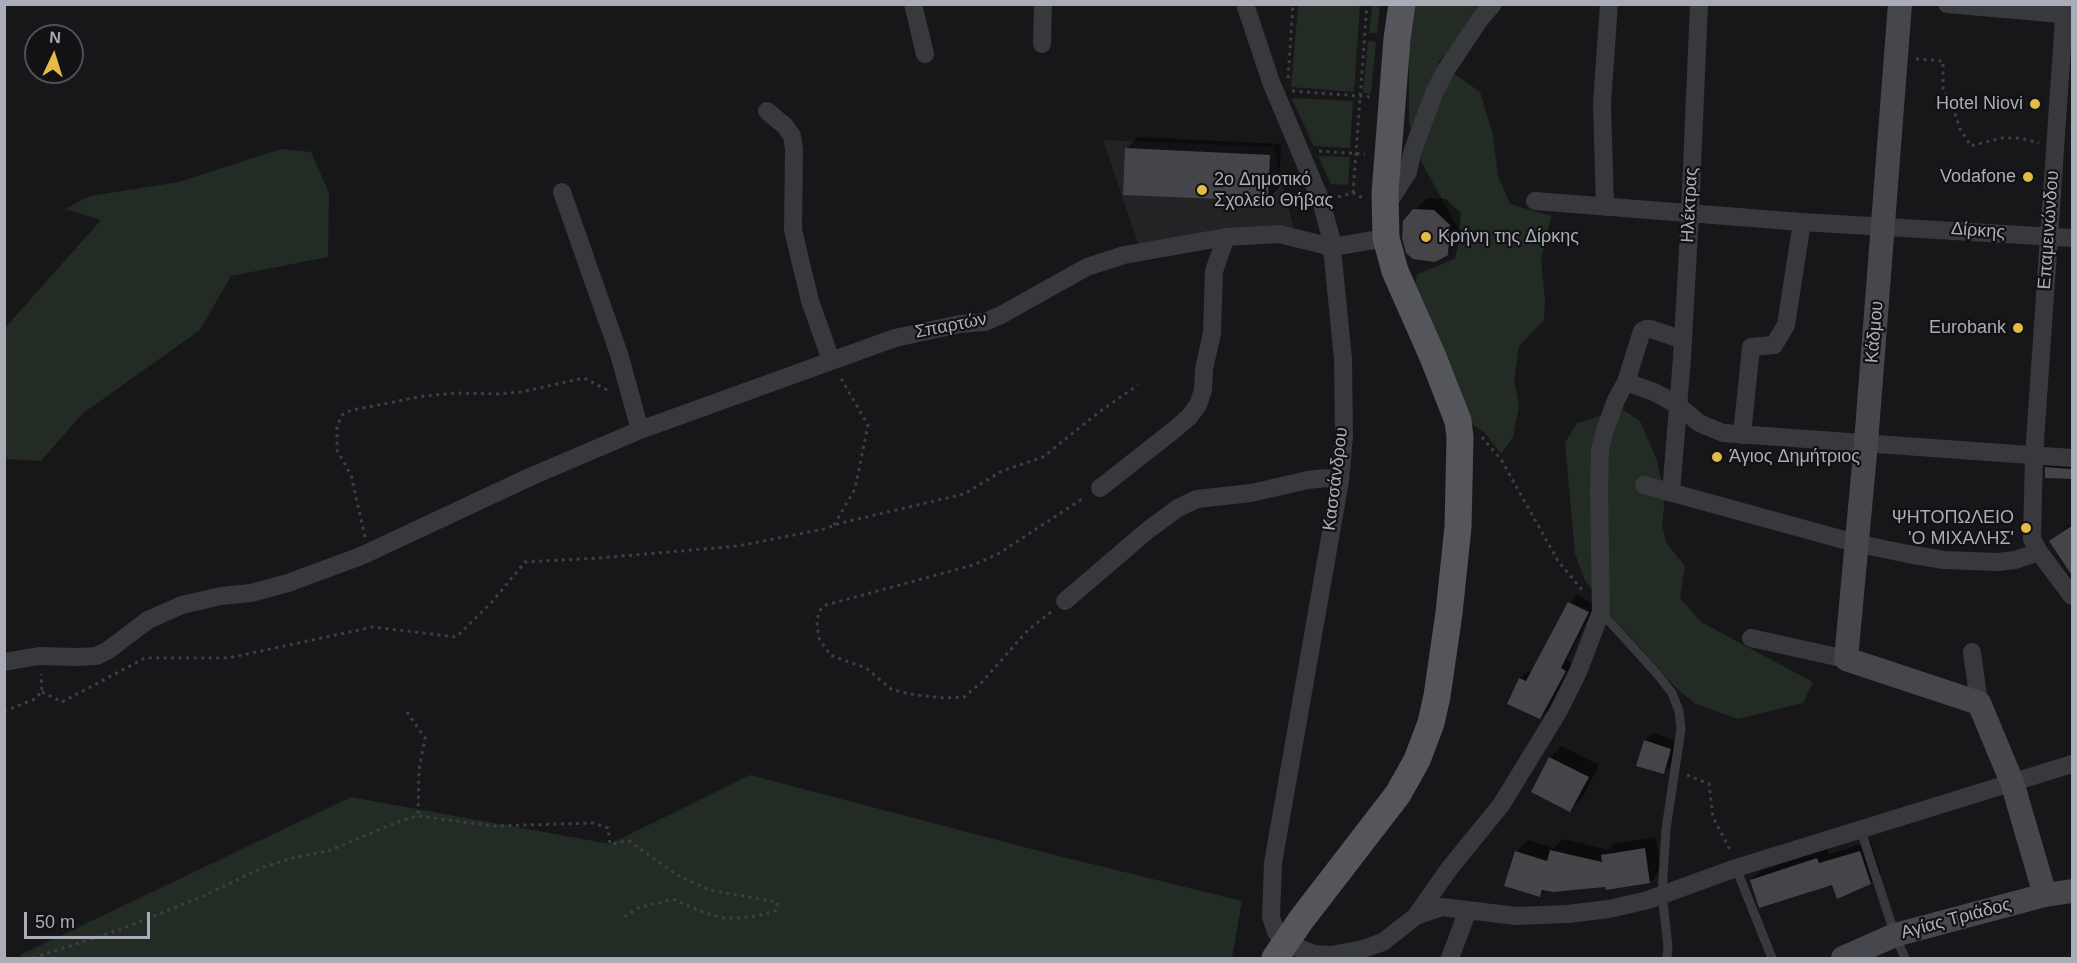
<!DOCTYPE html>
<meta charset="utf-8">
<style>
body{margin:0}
#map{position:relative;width:2077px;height:963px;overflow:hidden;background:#171719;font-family:Helvetica,sans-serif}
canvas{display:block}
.frame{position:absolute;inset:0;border:6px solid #aaadb7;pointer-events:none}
.north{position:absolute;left:24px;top:24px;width:60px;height:60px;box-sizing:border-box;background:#121214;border:2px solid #4f5055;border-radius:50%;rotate:4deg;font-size:16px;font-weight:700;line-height:24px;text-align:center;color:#aaadb7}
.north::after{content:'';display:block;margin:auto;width:21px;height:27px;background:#e2bc46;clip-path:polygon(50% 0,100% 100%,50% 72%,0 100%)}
.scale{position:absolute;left:24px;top:912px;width:126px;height:27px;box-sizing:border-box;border:3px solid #aaadb7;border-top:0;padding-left:8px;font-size:18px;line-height:21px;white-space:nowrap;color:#aaadb7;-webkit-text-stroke:4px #121214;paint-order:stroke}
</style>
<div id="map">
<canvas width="2077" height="963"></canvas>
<div class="frame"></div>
<div class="north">N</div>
<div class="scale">50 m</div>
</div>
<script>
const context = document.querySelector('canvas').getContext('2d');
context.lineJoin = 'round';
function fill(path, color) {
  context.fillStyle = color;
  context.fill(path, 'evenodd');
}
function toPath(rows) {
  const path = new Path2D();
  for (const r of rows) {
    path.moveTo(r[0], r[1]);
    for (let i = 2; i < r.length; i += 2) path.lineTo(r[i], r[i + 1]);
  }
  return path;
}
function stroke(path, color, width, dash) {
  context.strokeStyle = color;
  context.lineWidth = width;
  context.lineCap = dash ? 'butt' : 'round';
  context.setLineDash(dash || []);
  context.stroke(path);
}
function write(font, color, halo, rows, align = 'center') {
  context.font = font + ' Helvetica,sans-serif';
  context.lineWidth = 4.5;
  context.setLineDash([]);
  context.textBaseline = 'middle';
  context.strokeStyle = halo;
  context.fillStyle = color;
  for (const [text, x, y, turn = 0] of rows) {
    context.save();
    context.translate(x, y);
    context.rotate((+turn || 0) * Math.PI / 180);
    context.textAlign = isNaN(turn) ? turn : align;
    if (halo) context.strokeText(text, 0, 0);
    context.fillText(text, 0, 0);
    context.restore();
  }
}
fill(toPath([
 [1103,140,1273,147,1295,233,1139,246]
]), '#232326');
fill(toPath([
 [1298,5,1360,5,1354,92,1291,87],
 [1372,5,1380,5,1377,33,1369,33],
 [1415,5,1481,5,1471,15,1457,43,1438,62,1480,92,1493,135,1498,176,1510,204,1551,216,1541,260,1545,300,1544,320,1519,346,1514,380,1519,406,1513,437,1501,454,1484,432,1473,425,1459,386,1415,285,1417,274,1455,259,1461,234,1422,163,1409,123,1409,51],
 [1368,41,1376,42,1371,94,1363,93],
 [1291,98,1353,101,1350,148,1314,146],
 [281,149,311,152,329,193,328,257,231,276,200,330,82,414,41,461,5,459,5,328,101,220,65,209,90,196,179,182],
 [1318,156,1350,157,1348,185,1331,184],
 [1622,409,1640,421,1657,460,1665,498,1662,525,1667,544,1685,566,1680,598,1701,622,1813,682,1803,703,1738,719,1696,704,1678,690,1608,612,1585,580,1575,554,1565,443,1577,423],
 [750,775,1047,853,1242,901,1232,958,21,958,20,955,351,797,610,844]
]), '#232b25');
fill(toPath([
 [1138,137,1281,144,1279,188,1267,200,1126,149],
 [1427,198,1446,199,1461,213,1459,241,1447,253,1415,210],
 [2054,460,2072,462,2072,477,2046,468],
 [2072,523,2072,574,2051,541],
 [1577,595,1595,605,1567,660,1572,663,1548,710,1540,718,1520,679,1528,671,1532,673,1570,603],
 [1653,733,1678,741,1672,765,1664,773,1645,741],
 [1562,746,1599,765,1582,798,1570,810,1533,791,1550,757],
 [1656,837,1661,870,1650,882,1547,889,1540,896,1516,852,1528,840,1554,848,1563,839,1608,850,1614,844],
 [1871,841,1881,873,1870,883,1751,880,1762,870,1827,849,1829,854]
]), '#0007');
fill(toPath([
 [1125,148,1270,155,1268,201,1123,195],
 [1413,209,1434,210,1450,225,1448,255,1435,262,1413,259,1406,253,1402,238,1403,221],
 [2045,467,2073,469,2073,479,2045,478],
 [2073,525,2073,577,2049,541],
 [1568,602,1589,612,1561,668,1566,671,1540,719,1507,704,1519,678,1526,681],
 [1644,740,1671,749,1664,774,1636,766],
 [1549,757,1589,777,1570,812,1531,792],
 [1645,848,1650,883,1606,890,1605,887,1553,892,1542,890,1540,897,1504,886,1515,851,1547,861,1550,850,1602,862,1601,855],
 [1860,851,1871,884,1837,899,1832,885,1759,908,1750,880,1817,858,1819,863]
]), '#444449');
stroke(toPath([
 [1916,59,1943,61,1943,90,1953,107,1960,129,1971,146,2001,138,2020,138,2039,143],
 [1288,78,1293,4],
 [1292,91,1373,97],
 [1319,151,1365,154],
 [1353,193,1367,4],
 [1338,197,1353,193,1363,198],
 [1482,437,1502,461,1558,561,1583,591],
 [834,525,855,489,868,425,839,375],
 [365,537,351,475,337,450,337,427,342,415,352,410,424,396,456,393,498,394,521,392,584,378,611,392],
 [1051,612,1028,630,982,682,964,697,944,698,909,694,891,689,866,668,830,655,819,638,817,623,819,611,826,605,973,565,998,554,1085,497],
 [42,692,62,702,145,658,228,658,373,627,456,637,491,603,525,562,599,558,738,546,824,529,841,523,964,494,1002,471,1043,457,1099,412,1138,385],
 [4,711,33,700,42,692,41,674],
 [407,712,425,738,419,770,418,815],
 [1687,775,1709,784,1713,817,1731,852],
 [33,958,119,930,201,897,264,867,292,858,328,851,400,821,418,816,493,826,593,823,608,828,610,844,629,841,677,875,709,890,777,902,777,910,766,914,743,918,724,918,705,913,673,899,638,908,623,918]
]), '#3e3f44', 3, [3, 4.5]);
stroke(toPath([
 [1601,612,1658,675,1672,693,1679,711,1681,729,1666,829,1662,894,1668,946,1667,958],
 [1861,831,1895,935,1905,958],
 [1736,868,1772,958]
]), '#38393d', 9);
stroke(toPath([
 [913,4,925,54],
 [1245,4,1271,82,1321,201,1331,238,1343,359,1344,437,1340,481,1273,863,1271,917,1276,932,1285,943,1314,954,1331,955,1363,949,1383,942,1416,916,1442,907,1516,916,1568,914,1609,909,1648,900,1736,868,2072,764],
 [1947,4,2072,15],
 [2065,4,2034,456,2032,539,2039,552,2072,596],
 [1042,44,1043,4],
 [767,111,785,126,792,136,794,149,793,230,810,301,831,360],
 [1535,201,1802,222,2072,238],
 [1387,205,1408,172,1413,150,1423,123,1435,91,1446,70,1480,19,1493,4],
 [1605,207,1602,103,1609,4],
 [1626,382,1654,392,1678,405,1699,423,1723,433,2072,458],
 [640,430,895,338,960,324,985,322,1001,315,1087,267,1124,255,1226,237,1279,234,1332,247,1386,238],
 [1742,435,1751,347,1774,345,1786,325,1802,222],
 [1644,485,1855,543,1908,554,1944,560,1998,562,2015,560,2039,552],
 [1100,488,1174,430,1189,417,1198,405,1203,390,1204,369,1212,333,1214,271,1226,237],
 [1671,493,1682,358,1690,213,1699,4],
 [1065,601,1148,530,1178,508,1197,499,1251,493,1308,480,1326,478,1340,481],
 [1751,638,1846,659],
 [1972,652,1979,703],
 [4,662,39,656,77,657,96,656,107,651,148,620,182,605,221,596,251,593,288,583,361,556,532,476,640,430,619,354,562,192],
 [1416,916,1449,869,1501,805,1558,712,1578,672,1601,612,1599,490,1600,450,1605,430,1616,400,1626,382,1642,331,1646,329,1651,329,1683,340],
 [1450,958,1468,910]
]), '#38393d', 18);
stroke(toPath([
 [1900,4,1866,443,1846,659,1979,703,2012,782,2045,895],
 [1843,958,1895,935,2045,895,2072,891]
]), '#46474d', 24);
stroke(toPath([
 [1275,958,1301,920,1398,794,1417,760,1431,723,1437,696,1449,613,1458,527,1460,437,1458,421,1433,357,1395,271,1386,238,1385,193,1397,39,1402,4]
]), '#55555c', 27);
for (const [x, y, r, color] of [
 [2035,104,6,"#e2bc46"],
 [2028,177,6,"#e2bc46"],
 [1202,190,6,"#e2bc46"],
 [1426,237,6,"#e2bc46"],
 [2018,328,6,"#e2bc46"],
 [1717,457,6,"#e2bc46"],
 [2026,528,6,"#e2bc46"]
]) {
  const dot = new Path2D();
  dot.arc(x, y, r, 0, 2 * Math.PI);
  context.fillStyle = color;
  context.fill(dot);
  stroke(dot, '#121214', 2);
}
write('18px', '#aaadb7', '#121214', [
 ["Hotel Niovi",2023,104],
 ["Vodafone",2016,177],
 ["2ο Δημοτικό",1214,180,"left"],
 ["Σχολείο Θήβας",1214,201,"left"],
 ["Κρήνη της Δίρκης",1438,237,"left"],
 ["Eurobank",2006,328],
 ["Άγιος Δημήτριος",1729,457,"left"],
 ["ΨΗΤΟΠΩΛΕΙΟ",2014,518],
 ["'Ο ΜΙΧΑΛΗΣ'",2014,539]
], 'right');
write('18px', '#aaadb7', '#121214', [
 ["Ηλέκτρας",1690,205,-87],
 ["Επαμεινώνδου",2049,230,-86],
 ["Δίρκης",1978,231,4],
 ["Σπαρτών",951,326,-11],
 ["Κάδμου",1875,332,-85],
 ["Κασσάνδρου",1336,479,-83],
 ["Αγίας Τριάδος",1956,919,-15]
]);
</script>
